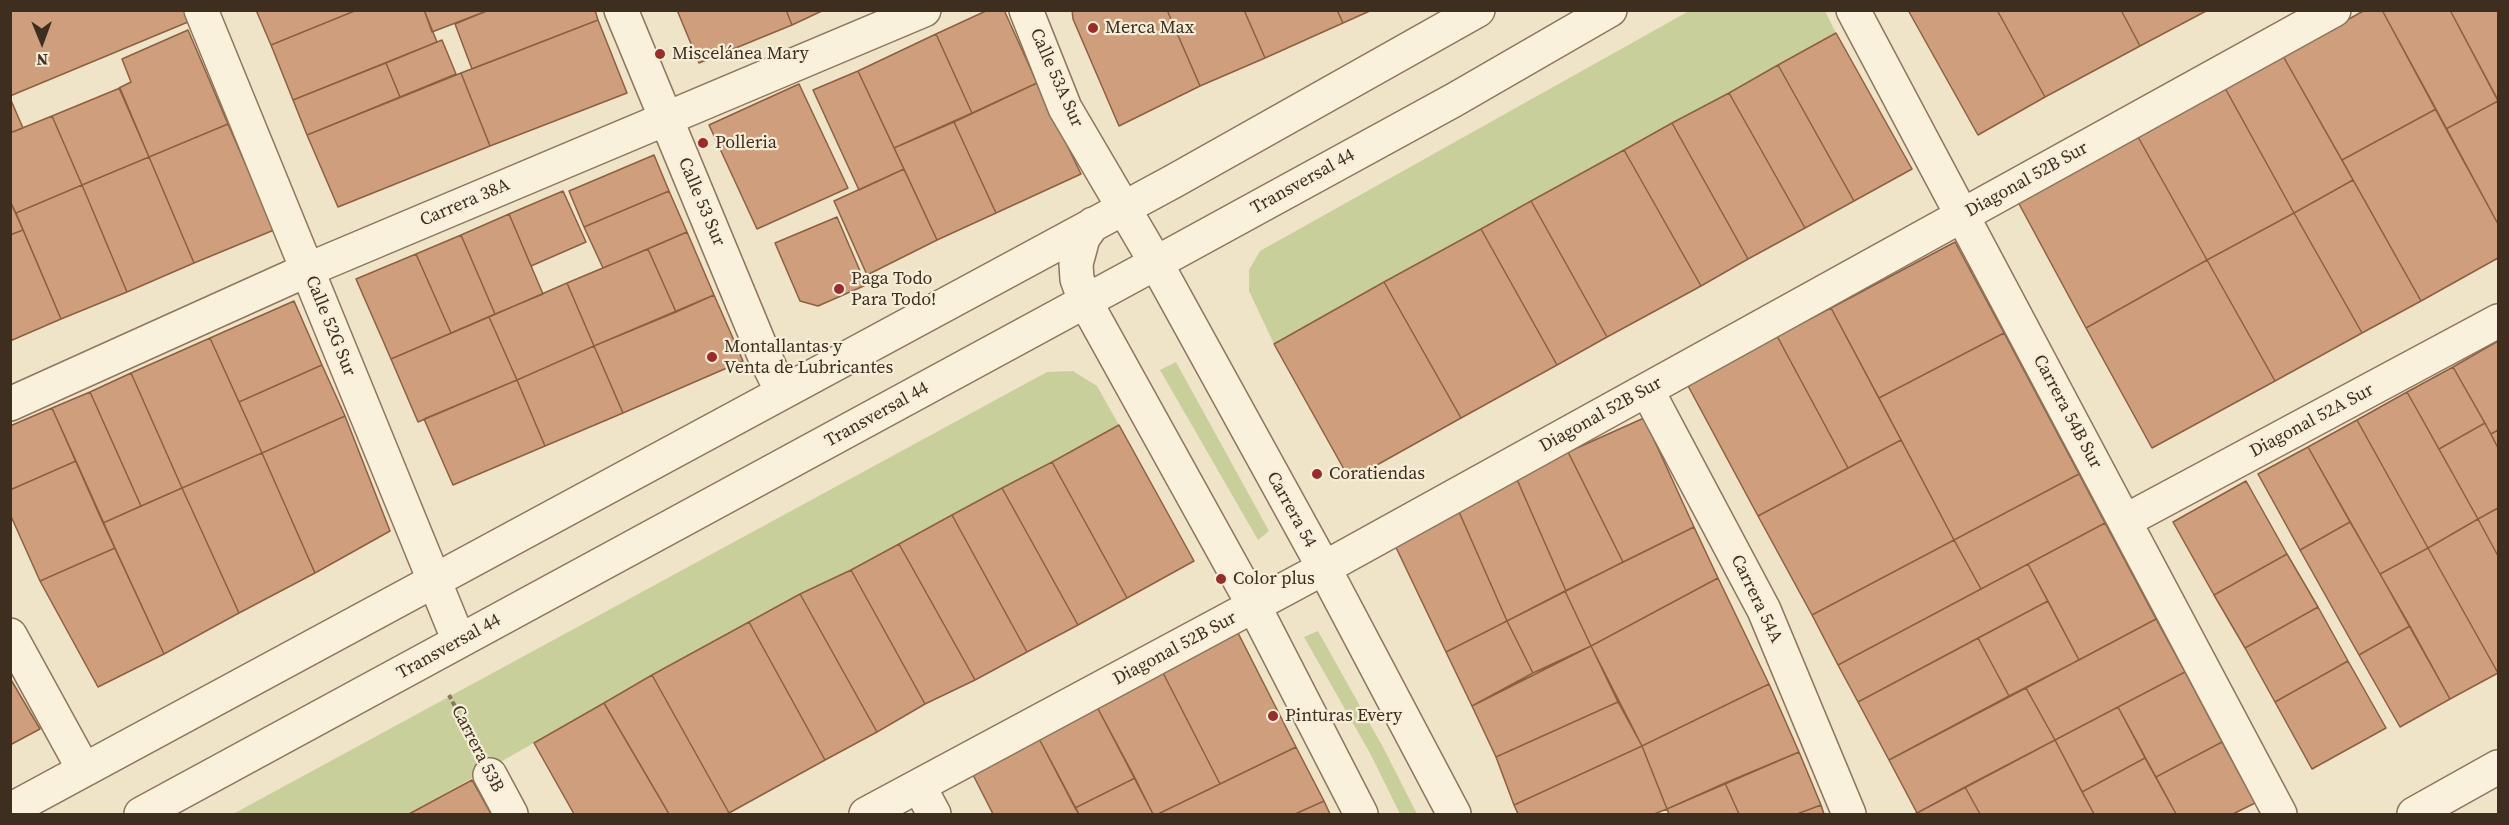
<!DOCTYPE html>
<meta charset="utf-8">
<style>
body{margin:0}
#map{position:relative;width:2509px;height:825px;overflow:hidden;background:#f0e4c8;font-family:"Source Serif 4",serif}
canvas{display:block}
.frame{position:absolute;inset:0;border:12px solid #3d2e20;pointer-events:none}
.north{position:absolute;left:12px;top:12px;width:60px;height:60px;-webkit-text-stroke:4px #f7eed8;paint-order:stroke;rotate:179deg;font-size:16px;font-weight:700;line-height:24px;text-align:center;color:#3d2e20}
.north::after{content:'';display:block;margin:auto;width:21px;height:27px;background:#3d2e20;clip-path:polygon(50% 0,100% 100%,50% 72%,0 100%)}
</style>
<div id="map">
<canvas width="2509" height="825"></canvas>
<div class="frame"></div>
<div class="north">N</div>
</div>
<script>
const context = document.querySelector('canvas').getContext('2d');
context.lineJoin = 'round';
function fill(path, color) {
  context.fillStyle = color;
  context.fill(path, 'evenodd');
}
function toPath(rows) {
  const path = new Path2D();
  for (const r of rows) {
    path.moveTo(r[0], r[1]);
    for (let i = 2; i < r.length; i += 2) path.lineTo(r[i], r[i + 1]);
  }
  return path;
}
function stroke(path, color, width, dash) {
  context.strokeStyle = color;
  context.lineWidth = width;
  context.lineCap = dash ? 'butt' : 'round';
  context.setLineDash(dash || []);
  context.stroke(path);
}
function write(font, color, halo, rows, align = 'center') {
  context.font = font + ' "Source Serif 4",serif';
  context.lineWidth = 4.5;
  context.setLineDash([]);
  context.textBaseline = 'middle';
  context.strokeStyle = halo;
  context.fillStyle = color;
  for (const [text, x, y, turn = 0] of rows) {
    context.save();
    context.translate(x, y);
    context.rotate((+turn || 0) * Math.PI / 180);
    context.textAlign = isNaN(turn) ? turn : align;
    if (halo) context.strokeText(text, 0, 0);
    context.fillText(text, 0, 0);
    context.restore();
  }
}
fill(toPath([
 [1689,11,1825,11,1836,33,1274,344,1249,291,1249,270,1260,251],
 [1176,362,1269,531,1258,540,1160,370],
 [1073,371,1097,386,1119,425,604,703,409,814,233,814,1047,372],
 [1318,631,1384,749,1417,814,1400,814,1371,755,1304,637]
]), '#c9cf9b');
const building = toPath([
 [10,10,184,10,188,22,10,96,10,10],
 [256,10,357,10,271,45,256,10],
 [357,10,424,10,437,42,293,100,271,45,357,10],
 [424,10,489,10,432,32,424,10],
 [489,10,595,10,598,20,472,69,455,24,489,10],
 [677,10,786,10,792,25,699,63,677,10],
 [786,10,824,10,792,25,786,10],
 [988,10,1004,10,1037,83,972,113,936,34,988,10],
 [1072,10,1167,10,1200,86,1119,126,1073,19,1072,10],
 [1167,10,1244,10,1265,58,1200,86,1167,10],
 [1244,10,1337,10,1343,23,1265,58,1244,10],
 [1337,10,1372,10,1343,23,1337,10],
 [1908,10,1997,10,2045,97,1978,135,1908,10],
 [1997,10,2121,10,2140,46,2045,97,1997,10],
 [2121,10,2208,10,2140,46,2121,10],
 [2365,10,2382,10,2436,109,2342,160,2283,56,2365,10],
 [2382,10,2450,10,2498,101,2446,129,2382,10],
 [2450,10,2498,10,2498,100,2450,10],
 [598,20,627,93,490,146,461,73,598,20],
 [188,30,228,124,149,157,119,88,131,82,122,59,188,30],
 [1836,33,1912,169,1854,201,1778,65,1836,33],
 [936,34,972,113,894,148,858,71,936,34],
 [442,40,456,74,400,97,386,63,442,40],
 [2283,56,2353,180,2294,213,2225,88,2283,56],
 [386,63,400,97,307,135,293,100,386,63],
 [1778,65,1854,201,1805,228,1729,93,1778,65],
 [858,71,904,169,859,190,813,90,858,71],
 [461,73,490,146,338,207,307,135,461,73],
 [1037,83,1081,174,996,213,954,122,1037,83],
 [799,84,848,188,757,229,709,125,799,84],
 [120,88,149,157,82,185,52,116,120,88],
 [2225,88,2294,213,2207,260,2138,137,2225,88],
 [1729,93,1805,228,1748,259,1672,123,1729,93],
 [10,98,23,128,10,133,10,98],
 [2498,101,2498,224,2446,129,2498,101],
 [2436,109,2498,224,2498,258,2421,301,2342,160,2436,109],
 [52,116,82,185,16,213,10,201,10,133,52,116],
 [954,122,996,213,937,240,894,148,954,122],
 [1672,123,1748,259,1701,286,1624,150,1672,123],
 [228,124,274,230,194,263,149,157,228,124],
 [2138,137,2207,260,2086,328,2018,202,2138,137],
 [1624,150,1701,286,1607,337,1531,201,1624,150],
 [654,155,669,191,584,227,569,191,654,155],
 [149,157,194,263,127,292,82,185,149,157],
 [904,169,937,240,867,275,834,201,904,169],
 [2353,180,2421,301,2362,333,2294,213,2353,180],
 [82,185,127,292,61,319,16,213,82,185],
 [563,191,586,242,531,266,509,214,563,191],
 [669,191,687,232,603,268,584,227,669,191],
 [10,201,23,230,10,235,10,201],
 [1531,201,1607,337,1557,365,1481,229,1531,201],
 [2294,213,2362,333,2275,381,2207,260,2294,213],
 [509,214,543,294,495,314,461,235,509,214],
 [837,217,866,285,818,306,800,301,775,243,837,217],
 [1481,229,1557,365,1461,418,1384,282,1481,229],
 [23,230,61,319,10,341,10,235,23,230],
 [687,232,714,295,676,312,648,249,687,232],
 [461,235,495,314,451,333,416,254,461,235],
 [1955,242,2004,333,1879,398,1831,308,1955,242],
 [648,249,676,312,594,346,567,283,648,249],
 [416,254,451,333,391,359,356,279,416,254],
 [2207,260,2275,381,2152,448,2086,328,2207,260],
 [1384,282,1461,418,1350,480,1274,344,1384,282],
 [567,283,594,346,517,380,489,317,567,283],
 [714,295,743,361,623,413,594,346,714,295],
 [294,301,322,365,239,402,210,338,294,301],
 [1831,308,1901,440,1848,468,1777,336,1831,308],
 [489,317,517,380,418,422,391,359,489,317],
 [2004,333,2079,474,1954,540,1879,398,2004,333],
 [1777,336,1848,468,1758,516,1687,384,1777,336],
 [210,338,262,453,182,488,131,373,210,338],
 [2498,341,2498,430,2491,434,2453,367,2498,341],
 [594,346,623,413,545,446,517,380,594,346],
 [322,365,345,416,262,453,239,402,322,365],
 [2453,367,2485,423,2439,449,2407,392,2453,367],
 [131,373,182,488,141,506,90,392,131,373],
 [517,380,545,446,453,485,424,419,517,380],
 [90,392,141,506,103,523,52,408,90,392],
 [2407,392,2478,519,2428,548,2357,420,2407,392],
 [52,408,76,461,10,490,10,426,52,408],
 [345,416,390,531,315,573,262,453,345,416],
 [1644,418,1694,527,1623,562,1568,452,1644,418],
 [2357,420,2428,548,2380,574,2308,447,2357,420],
 [2485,423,2498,448,2498,508,2478,519,2439,449,2485,423],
 [1119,425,1194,561,1127,598,1052,462,1119,425],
 [2498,430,2498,448,2491,434,2498,430],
 [1901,440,1954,540,1812,615,1758,516,1901,440],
 [2308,447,2350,522,2300,550,2258,474,2308,447],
 [1568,452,1623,562,1566,591,1515,475,1568,452],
 [262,453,315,573,239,613,182,488,262,453],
 [76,461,115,548,40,581,10,514,10,490,76,461],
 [1052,462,1127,598,1078,625,1002,488,1052,462],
 [2079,474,2105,523,1981,589,1954,540,2079,474],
 [1515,475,1566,591,1507,621,1456,505,1515,475],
 [2246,481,2287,554,2214,595,2173,522,2246,481],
 [182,488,239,613,164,654,103,523,182,488],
 [1002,488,1078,625,1027,652,952,515,1002,488],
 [1456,505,1507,621,1446,652,1391,537,1456,505],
 [2498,508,2498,556,2478,519,2498,508],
 [952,515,1027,652,975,680,899,544,952,515],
 [2478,519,2498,556,2498,673,2428,548,2478,519],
 [2350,522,2410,626,2359,655,2300,550,2350,522],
 [2105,523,2156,619,2079,660,2028,564,2105,523],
 [1694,527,1718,578,1591,646,1565,591,1694,527],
 [1954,540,1981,589,1838,665,1812,615,1954,540],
 [899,544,975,680,925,704,851,570,899,544],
 [115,548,164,654,98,687,40,581,115,548],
 [2428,548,2498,673,2450,699,2380,574,2428,548],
 [2287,554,2318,607,2245,648,2214,595,2287,554],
 [2028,564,2048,601,1858,702,1838,665,2028,564],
 [851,570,925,704,877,732,800,594,851,570],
 [1718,578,1769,684,1642,746,1591,646,1718,578],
 [1565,591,1591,646,1533,673,1507,621,1565,591],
 [800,594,877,732,825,760,749,622,800,594],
 [2048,601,2079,660,2009,696,1978,638,2048,601],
 [2318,607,2348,661,2275,702,2245,648,2318,607],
 [2156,619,2185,672,2055,740,2026,688,2156,619],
 [1507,621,1533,673,1472,706,1446,652,1507,621],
 [749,622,825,760,729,813,652,675,749,622],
 [2410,626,2450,699,2400,727,2359,655,2410,626],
 [1235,627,1296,747,1220,784,1161,669,1235,627],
 [1978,638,2009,696,1889,760,1858,702,1978,638],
 [1591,646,1618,702,1496,757,1472,706,1591,646],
 [2348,661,2386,728,2312,769,2275,702,2348,661],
 [1161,669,1220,784,1158,814,1153,814,1095,703,1161,669],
 [2185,672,2222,742,2156,777,2118,707,2185,672],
 [652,675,729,813,726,814,669,814,604,703,652,675],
 [10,678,40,729,10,745,10,678],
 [1769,684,1799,752,1667,809,1642,746,1769,684],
 [2026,688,2055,740,1917,813,1889,760,2026,688],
 [1618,702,1642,746,1514,805,1496,757,1618,702],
 [604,703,669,814,574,814,534,743,604,703],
 [1095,703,1135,778,1075,808,1036,733,1095,703],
 [2118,707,2145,758,2082,792,2055,740,2118,707],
 [1036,733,1079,814,993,814,969,767,1036,733],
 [2055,740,2094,814,1980,814,1965,787,2055,740],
 [2222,742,2255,803,2233,814,2176,814,2156,777,2222,742],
 [1642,746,1667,809,1654,814,1518,814,1514,805,1642,746],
 [1296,747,1324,801,1295,814,1158,814,1296,747],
 [1799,752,1821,805,1797,814,1739,814,1725,783,1799,752],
 [2145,758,2176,814,2094,814,2082,792,2145,758],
 [1135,778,1153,814,1079,814,1075,808,1135,778],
 [472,780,491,814,409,814,472,780],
 [1725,783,1739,814,1669,814,1667,809,1725,783],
 [1965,787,1980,814,1914,814,1917,813,1965,787],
 [1324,801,1330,814,1295,814,1324,801],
 [1821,805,1824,814,1797,814,1821,805]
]);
fill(building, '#cf9f7d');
stroke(building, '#8d5f41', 1.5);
const minor = toPath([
 [201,10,459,641],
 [621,10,764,355,782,392],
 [1026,10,1065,108,1156,263,1324,568,1454,814],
 [1853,10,2280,814],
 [1093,224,1083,238,1076,264,1077,279,1085,301,1254,606,1361,814],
 [1647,390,1764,610,1849,814],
 [10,404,307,270,924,10],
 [2125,521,2498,321],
 [10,635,84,770],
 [490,775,511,814],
 [919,786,934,814],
 [10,810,1174,181,1478,10],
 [141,814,1156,263,1454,100,1610,10],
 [866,814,1324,568,2334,10],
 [2414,814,2498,767]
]);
stroke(minor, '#8d765c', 36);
stroke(toPath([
 [449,695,472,739]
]), '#8d765c', 4, [4.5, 3]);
stroke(minor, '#faf1dc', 33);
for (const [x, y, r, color] of [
 [1093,28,6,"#9e2a2b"],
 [660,54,6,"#9e2a2b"],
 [703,143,6,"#9e2a2b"],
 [839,289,6,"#9e2a2b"],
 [712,357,6,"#9e2a2b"],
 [1317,474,6,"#9e2a2b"],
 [1221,579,6,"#9e2a2b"],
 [1273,716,6,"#9e2a2b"]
]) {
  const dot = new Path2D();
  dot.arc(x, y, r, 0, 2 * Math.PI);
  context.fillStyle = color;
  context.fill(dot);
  stroke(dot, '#f7eed8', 2);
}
write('18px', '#3d2e20', '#f7eed8', [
 ["Merca Max",1105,28],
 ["Miscelánea Mary",672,54],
 ["Polleria",715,143],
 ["Paga Todo",851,279],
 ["Para Todo!",851,300],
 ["Montallantas y",724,347],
 ["Venta de Lubricantes",724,368],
 ["Coratiendas",1329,474],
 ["Color plus",1233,579],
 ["Pinturas Every",1285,716]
], 'left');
write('18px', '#3d2e20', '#f7eed8', [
 ["Calle 53A Sur",1056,78,66],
 ["Diagonal 52B Sur",2027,180,-29],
 ["Transversal 44",1303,182,-29],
 ["Calle 53 Sur",701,202,67],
 ["Carrera 38A",465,203,-23],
 ["Calle 52G Sur",330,326,68],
 ["Carrera 54B Sur",2067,412,62],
 ["Transversal 44",877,415,-29],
 ["Diagonal 52B Sur",1601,415,-29],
 ["Diagonal 52A Sur",2312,421,-28],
 ["Carrera 54",1291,510,61],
 ["Carrera 54A",1756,599,64],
 ["Transversal 44",449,647,-29],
 ["Diagonal 52B Sur",1175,649,-28],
 ["Carrera 53B",477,749,63]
]);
</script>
